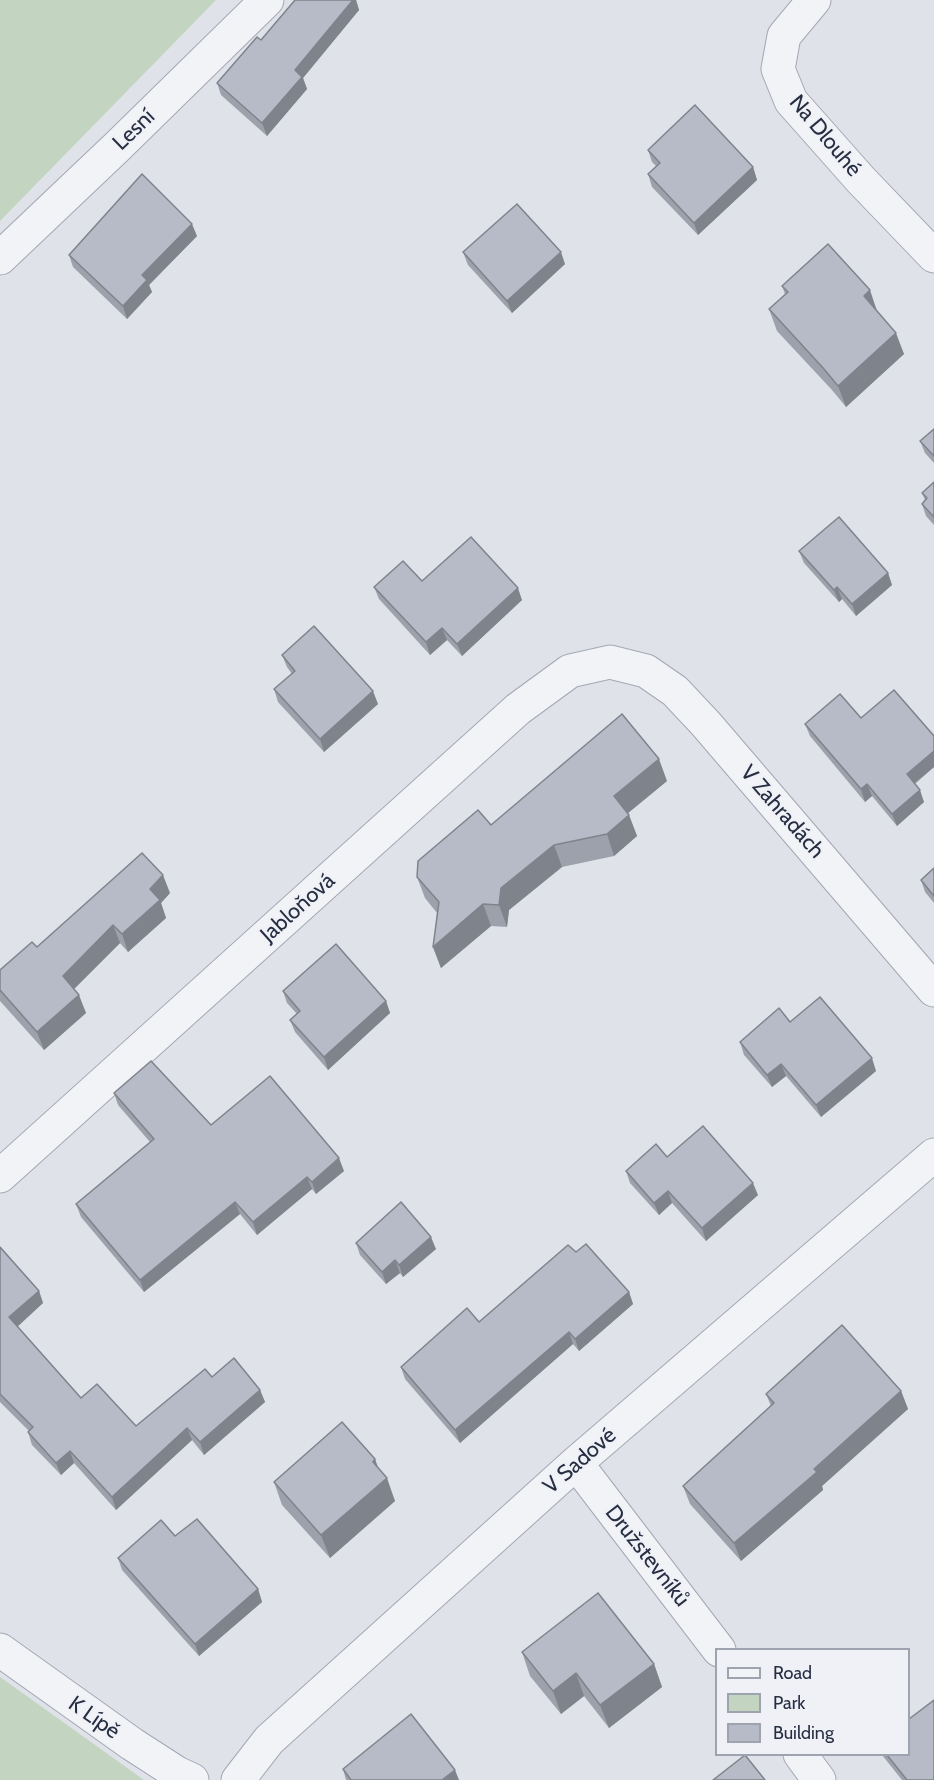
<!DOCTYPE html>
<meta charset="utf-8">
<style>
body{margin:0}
#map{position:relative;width:934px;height:1780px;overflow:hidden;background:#dfe2e9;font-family:Cabin,sans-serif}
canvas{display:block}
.legend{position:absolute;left:715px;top:1648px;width:195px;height:108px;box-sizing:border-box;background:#eff1f7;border:2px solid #9fa3af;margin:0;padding:8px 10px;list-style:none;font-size:18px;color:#272e42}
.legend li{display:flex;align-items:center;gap:12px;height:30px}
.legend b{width:30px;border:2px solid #9fa3af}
</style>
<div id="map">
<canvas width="934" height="1780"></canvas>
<ul class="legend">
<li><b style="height:8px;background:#f2f3f7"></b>Road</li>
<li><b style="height:16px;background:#c3d4c0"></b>Park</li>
<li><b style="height:16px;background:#b6bbc7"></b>Building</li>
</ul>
</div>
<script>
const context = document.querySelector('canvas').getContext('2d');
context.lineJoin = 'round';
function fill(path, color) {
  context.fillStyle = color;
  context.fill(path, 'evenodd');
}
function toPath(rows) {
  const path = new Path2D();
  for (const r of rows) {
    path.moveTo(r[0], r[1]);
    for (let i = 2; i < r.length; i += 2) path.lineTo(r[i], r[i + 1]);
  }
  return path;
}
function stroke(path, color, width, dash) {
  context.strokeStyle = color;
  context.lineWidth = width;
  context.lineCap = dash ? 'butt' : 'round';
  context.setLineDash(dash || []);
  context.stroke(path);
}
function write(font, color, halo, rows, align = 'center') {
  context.font = font + ' Cabin,sans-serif';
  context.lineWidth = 4.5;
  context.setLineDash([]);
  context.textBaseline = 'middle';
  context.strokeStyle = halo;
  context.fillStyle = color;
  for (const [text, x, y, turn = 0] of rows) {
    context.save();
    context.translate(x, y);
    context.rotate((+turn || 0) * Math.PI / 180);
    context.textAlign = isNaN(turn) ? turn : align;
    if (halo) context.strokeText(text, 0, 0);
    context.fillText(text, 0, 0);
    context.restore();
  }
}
fill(toPath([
 [0,0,216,0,0,221],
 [0,1677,144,1780,0,1780]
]), '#c3d4c0');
const street = toPath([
 [814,0,784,36,778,69,791,101,861,180,934,256],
 [0,258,118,146,267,0],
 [0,1176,518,709,570,671,610,662,646,671,675,691,706,724,934,990],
 [576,1463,719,1650],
 [0,1650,132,1744,177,1773,192,1780],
 [800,1754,819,1780],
 [238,1780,269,1740,576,1463,934,1155]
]);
stroke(street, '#a4a8b4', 35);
stroke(street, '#f2f3f7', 33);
fill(toPath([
 [295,0,356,0,359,10,303,78,307,89,267,136,221,95,217,83,261,40],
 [648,150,753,167,757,180,698,235,652,187,648,174,656,166,652,162],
 [197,236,149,285,152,292,127,319,73,267,69,255],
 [463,252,565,264,512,313,468,265],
 [782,286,877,311,904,354,846,407,832,390,777,331,769,309,785,294],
 [934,429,934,463,925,453,920,441],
 [934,482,934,525,926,516,922,504,925,500,922,493],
 [799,551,888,573,892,585,856,616,842,599,839,602,804,563],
 [422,581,522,600,462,656,447,640,430,655,379,599,374,587],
 [282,655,378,704,324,752,278,702,274,689,292,674,287,667],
 [861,718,934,736,934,767,915,784,924,802,897,826,872,796,865,802,810,736,805,724],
 [667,781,628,813,637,836,614,856,562,867,509,910,507,927,491,926,441,968,433,947,437,913,425,898,417,877,491,825],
 [934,868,934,903,925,892,921,880],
 [170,893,161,903,166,918,128,952,120,943,74,989,86,1013,44,1050,0,1001,0,970,37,947],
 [283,991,386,1001,390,1013,328,1070,295,1032,290,1020,297,1014,287,1003],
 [790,1022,876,1071,821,1117,786,1076,772,1087,744,1055,740,1042],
 [114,1093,211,1125,344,1171,316,1194,312,1189,257,1235,240,1214,144,1292,81,1217,76,1204,150,1142,118,1105],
 [667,1157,758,1195,706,1241,672,1203,659,1215,630,1183,626,1171],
 [356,1243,436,1249,403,1277,400,1273,386,1284,360,1255],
 [0,1247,39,1291,43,1303,17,1326,81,1398,136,1426,212,1377,260,1390,265,1402,204,1455,192,1440,116,1510,74,1463,61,1475,32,1445,28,1432,29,1431,0,1402],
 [629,1292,633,1304,579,1351,573,1344,460,1443,405,1379,401,1367,479,1322],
 [901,1391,908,1409,822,1486,823,1490,741,1561,690,1504,683,1486,771,1406,766,1394],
 [375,1459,378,1468,395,1501,330,1558,282,1505,274,1482],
 [175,1536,258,1589,262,1602,199,1656,122,1570,118,1558],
 [522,1652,654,1664,662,1687,609,1728,584,1696,561,1714,530,1676],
 [882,1755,909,1755,934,1780,902,1780],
 [343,1769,459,1780,346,1780]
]), '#9da1ab');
fill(toPath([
 [353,0,356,0,359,10,303,78,307,89,267,136,262,123,295,70],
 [753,167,757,180,698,235,694,223],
 [192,224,197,236,149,285,152,292,127,319,123,306,142,275],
 [561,252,565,264,512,313,507,301],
 [870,290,877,311,871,317,864,296],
 [896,333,904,354,846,407,838,386],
 [888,573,892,585,856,616,852,604],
 [837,587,842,599,839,602,834,590],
 [518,588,522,600,462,656,457,644],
 [442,628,447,640,430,655,426,642],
 [373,691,378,704,324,752,320,739],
 [934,751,934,767,911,786,907,774],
 [659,759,667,781,622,818,614,796],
 [867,784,872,796,865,802,861,789],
 [920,790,924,802,897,826,892,814],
 [629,815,637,836,614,856,607,834],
 [554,845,562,867,509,910,507,927,499,905,501,888],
 [163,875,170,893,161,903,166,918,128,952,122,934,150,889],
 [483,904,491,926,441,968,433,947],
 [113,925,120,943,69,994,63,976],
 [79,995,86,1013,44,1050,37,1032],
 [386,1001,390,1013,328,1070,324,1057],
 [872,1058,876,1071,821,1117,816,1105],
 [781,1064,786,1076,772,1087,767,1075],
 [339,1158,344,1171,316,1194,312,1182],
 [307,1177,312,1189,257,1235,253,1222],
 [753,1183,758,1195,706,1241,702,1228],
 [668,1191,672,1203,659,1215,654,1203],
 [235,1202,240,1214,144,1292,140,1280],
 [431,1237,436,1249,403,1277,399,1265],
 [395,1260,400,1273,386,1284,382,1272],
 [39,1291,43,1303,14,1330,9,1317],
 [629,1292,633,1304,579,1351,575,1339],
 [569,1332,573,1344,460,1443,455,1430],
 [260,1390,265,1402,204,1455,200,1442],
 [901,1391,908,1409,822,1486,823,1490,741,1561,734,1543,814,1469],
 [187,1428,192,1440,116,1510,112,1497],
 [70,1451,74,1463,61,1475,56,1463],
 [375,1459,383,1482,387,1478,395,1501,330,1558,321,1535],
 [258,1589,262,1602,199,1656,195,1644],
 [654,1664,662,1687,609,1728,600,1705],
 [576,1673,584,1696,561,1714,553,1691],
 [455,1770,459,1780,442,1780]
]), '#7f838b');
const building = toPath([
 [295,0,353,0,295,70,302,77,262,123,217,83,257,37,261,40,295,0],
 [695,105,753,167,694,223,648,174,660,163,648,150,695,105],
 [142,174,192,224,142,275,147,280,123,306,69,255,142,174],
 [517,204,561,252,507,301,463,252,517,204],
 [828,244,870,290,864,296,896,333,838,386,824,369,769,309,788,292,782,286,828,244],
 [934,429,934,456,920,441,934,429],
 [934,482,934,517,922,504,927,498,922,493,934,482],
 [839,517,888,573,852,604,837,587,834,590,799,551,839,517],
 [471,537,518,588,457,644,442,628,426,642,374,587,403,561,422,581,471,537],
 [314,626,373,691,320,739,274,689,295,671,282,655,314,626],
 [894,690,934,736,934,751,907,774,920,790,892,814,867,784,861,789,805,724,840,694,861,718,894,690],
 [622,714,659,759,614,796,629,815,607,834,554,845,501,888,499,905,483,904,433,947,439,902,417,877,418,861,478,810,491,825,622,714],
 [142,853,163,875,150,889,160,900,122,934,113,925,63,976,79,995,37,1032,0,990,0,970,32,942,37,947,142,853],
 [934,868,934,896,921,880,934,868],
 [336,944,386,1001,324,1057,290,1020,300,1011,283,991,336,944],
 [820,997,872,1058,816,1105,781,1064,767,1075,740,1042,779,1008,790,1022,820,997],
 [151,1061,211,1125,270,1076,339,1158,312,1182,307,1177,253,1222,235,1202,140,1280,76,1204,154,1139,114,1093,151,1061],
 [703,1126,753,1183,702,1228,668,1191,654,1203,626,1171,656,1144,667,1157,703,1126],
 [401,1202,431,1237,399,1265,395,1260,382,1272,356,1243,401,1202],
 [586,1244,629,1292,575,1339,569,1332,455,1430,401,1367,467,1308,479,1322,568,1245,576,1252,586,1244],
 [0,1247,39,1291,9,1317,81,1398,97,1384,136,1426,205,1369,212,1377,234,1358,260,1390,200,1442,187,1428,112,1497,70,1451,56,1463,28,1432,33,1427,0,1394,0,1247],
 [842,1325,901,1391,814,1469,817,1472,734,1543,683,1486,774,1403,766,1394,842,1325],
 [342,1422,375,1459,373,1462,387,1478,321,1535,274,1482,342,1422],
 [197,1519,258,1589,195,1644,118,1558,161,1520,175,1536,197,1519],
 [598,1593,654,1664,600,1705,576,1673,553,1691,522,1652,598,1593],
 [934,1700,934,1780,907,1780,887,1755,909,1755,909,1719,934,1700],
 [411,1714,455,1770,442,1780,351,1780,343,1769,411,1714],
 [745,1755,765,1780,713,1780,745,1755]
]);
fill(building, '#b6bbc7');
stroke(building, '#7f838b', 1.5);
write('22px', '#272e42', '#eff1f7', [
 ["Lesní",134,130,-44],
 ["Na Dlouhé",825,136,50],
 ["V Zahradách",782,812,49],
 ["Jabloňová",298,908,-42],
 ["V Sadové",580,1461,-41],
 ["Družstevníků",647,1556,52],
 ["K Lípě",94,1718,35]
]);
</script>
